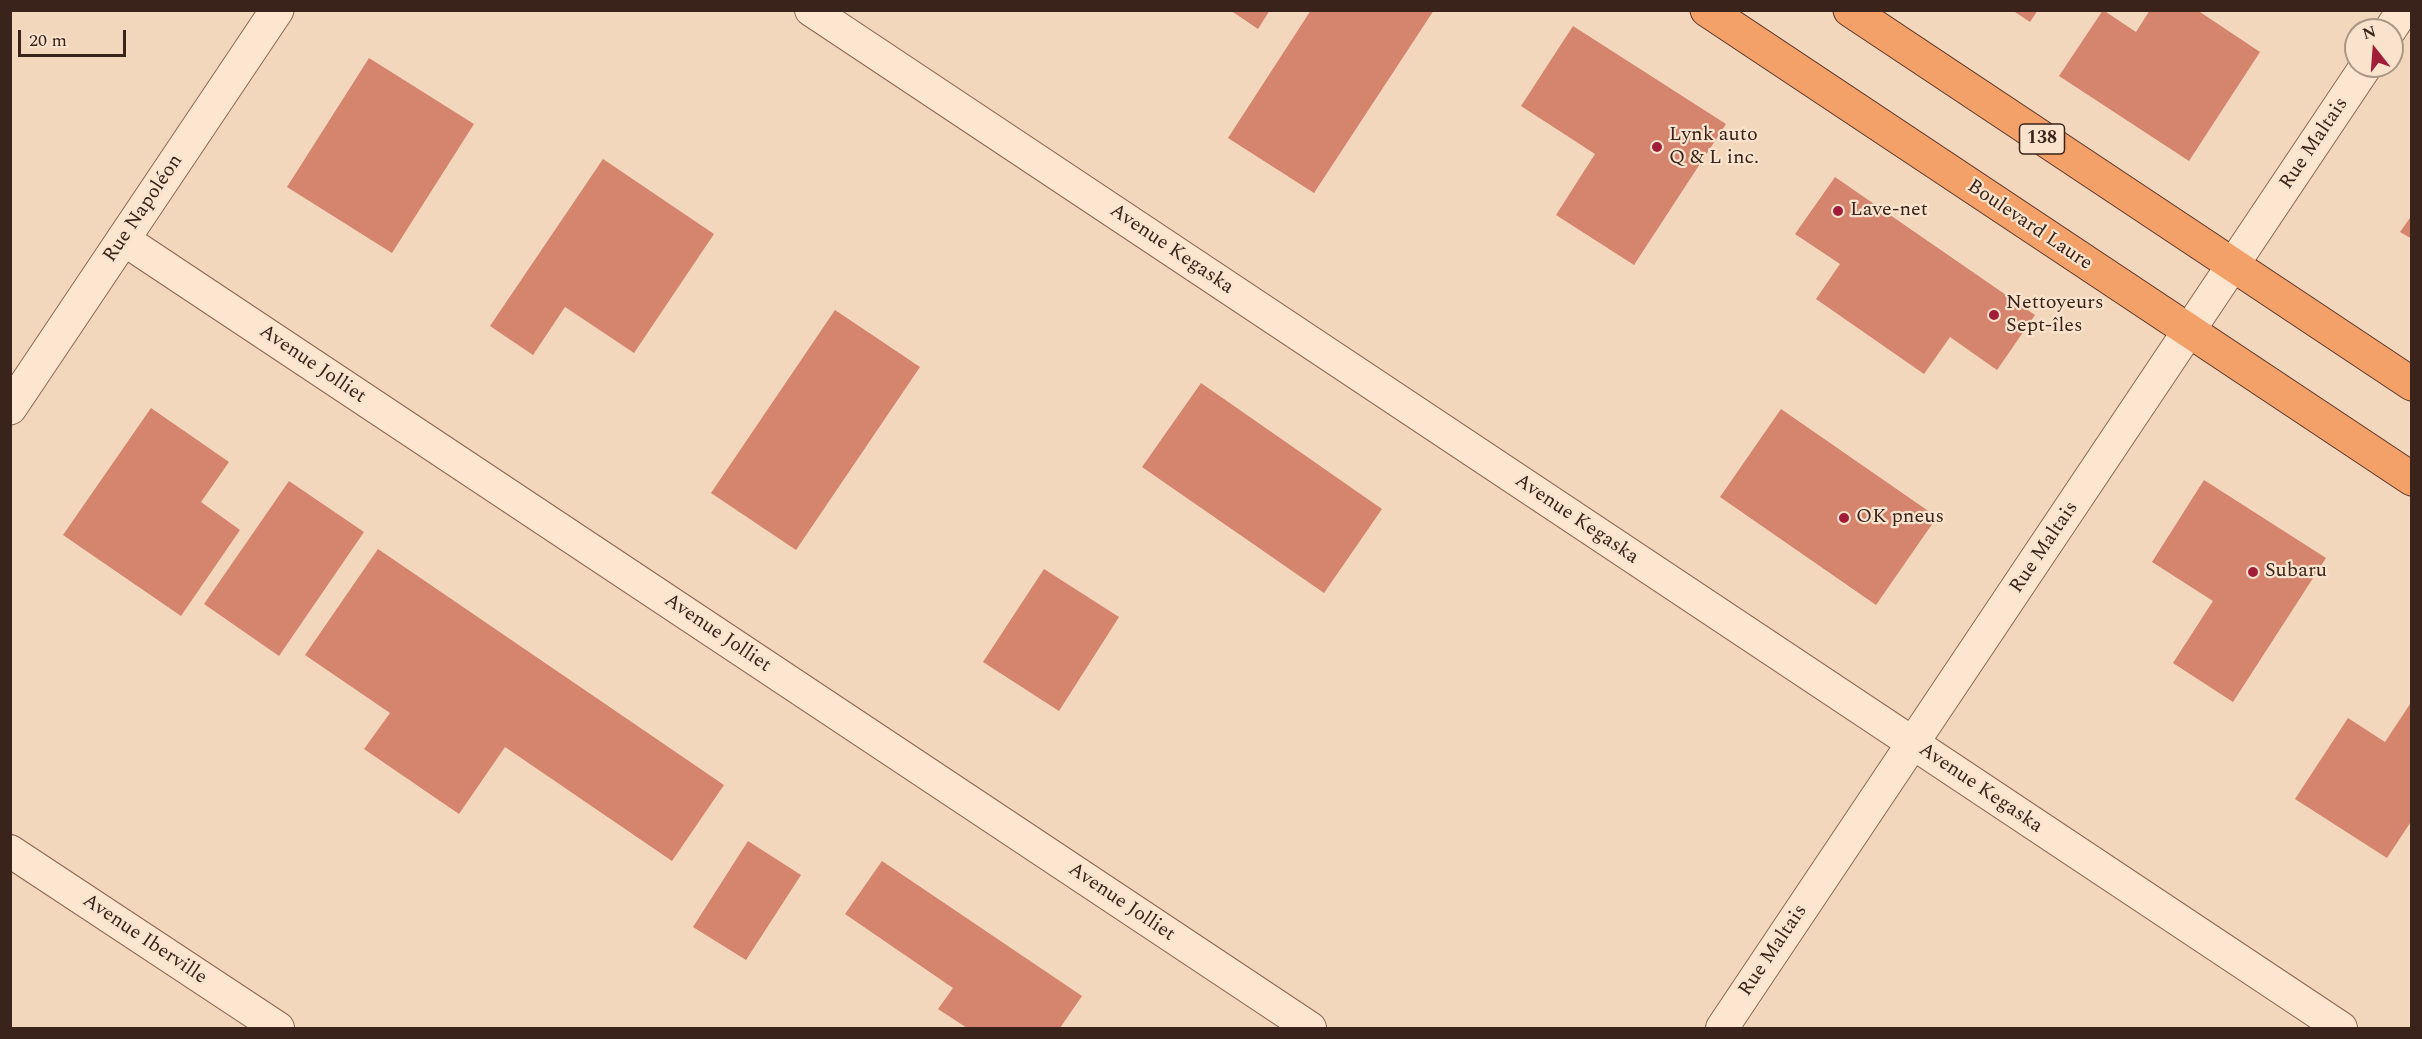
<!DOCTYPE html>
<meta charset="utf-8">
<style>
body{margin:0}
#map{position:relative;width:2422px;height:1039px;overflow:hidden;background:#f2d7bc;font-family:Spectral,serif}
canvas{display:block}
.frame{position:absolute;inset:0;border:12px solid #39231a;pointer-events:none}
.north{position:absolute;left:2344px;top:18px;width:60px;height:60px;box-sizing:border-box;background:#f9e3cd;border:2px solid #ac9685;border-radius:50%;rotate:343deg;font-size:16px;font-weight:700;line-height:24px;text-align:center;color:#39231a}
.north::after{content:'';display:block;margin:auto;width:21px;height:27px;background:#a11e39;clip-path:polygon(50% 0,100% 100%,50% 72%,0 100%)}
.scale{position:absolute;left:18px;top:30px;width:108px;height:27px;box-sizing:border-box;border:3px solid #39231a;border-top:0;padding-left:8px;font-size:18px;line-height:21px;white-space:nowrap;color:#39231a;-webkit-text-stroke:4px #f9e3cd;paint-order:stroke}
</style>
<div id="map">
<canvas width="2422" height="1039"></canvas>
<div class="frame"></div>
<div class="north">N</div>
<div class="scale">20 m</div>
</div>
<script>
const context = document.querySelector('canvas').getContext('2d');
context.lineJoin = 'round';
function fill(path, color) {
  context.fillStyle = color;
  context.fill(path, 'evenodd');
}
function toPath(rows) {
  const path = new Path2D();
  for (const r of rows) {
    path.moveTo(r[0], r[1]);
    for (let i = 2; i < r.length; i += 2) path.lineTo(r[i], r[i + 1]);
  }
  return path;
}
function stroke(path, color, width, dash) {
  context.strokeStyle = color;
  context.lineWidth = width;
  context.lineCap = dash ? 'butt' : 'round';
  context.setLineDash(dash || []);
  context.stroke(path);
}
function write(font, color, halo, rows, align = 'center') {
  context.font = font + ' Spectral,serif';
  context.lineWidth = 4.5;
  context.setLineDash([]);
  context.textBaseline = 'middle';
  context.strokeStyle = halo;
  context.fillStyle = color;
  for (const [text, x, y, turn = 0] of rows) {
    context.save();
    context.translate(x, y);
    context.rotate((+turn || 0) * Math.PI / 180);
    context.textAlign = isNaN(turn) ? turn : align;
    if (halo) context.strokeText(text, 0, 0);
    context.fillText(text, 0, 0);
    context.restore();
  }
}
fill(toPath([
 [1230,10,1270,10,1258,29],
 [1311,10,1434,10,1314,193,1228,138],
 [2012,10,2038,10,2030,22],
 [2103,10,2136,32,2150,10,2197,10,2260,52,2189,161,2059,76],
 [1573,26,1726,124,1634,265,1556,215,1595,154,1521,106],
 [369,58,474,124,392,253,287,187],
 [603,159,714,234,634,353,565,307,533,355,490,326],
 [1835,177,2035,315,1997,370,1950,337,1924,374,1816,299,1840,264,1795,234],
 [2412,215,2412,239,2400,232],
 [835,310,920,367,796,550,711,493],
 [1201,383,1382,509,1324,593,1142,467],
 [151,408,229,462,201,502,240,530,181,616,63,535],
 [1781,409,1937,517,1876,605,1720,497],
 [2204,480,2326,558,2233,702,2173,663,2213,601,2152,562],
 [289,481,364,532,279,656,204,604],
 [378,549,724,785,672,861,505,747,459,814,364,749,390,713,305,655],
 [1044,569,1119,617,1059,711,983,662],
 [2412,701,2412,820,2387,858,2295,799,2348,718,2385,742],
 [748,841,801,875,746,960,693,927],
 [882,861,1082,996,1060,1028,967,1028,938,1009,953,988,845,914]
]), '#d5846e');
const minor = toPath([
 [811,10,2341,1028],
 [2390,30,2403,10],
 [123,239,1310,1028],
 [10,851,278,1028],
 [1722,1028,2366,66]
]);
const tertiary = toPath([
 [10,408,277,10]
]);
const trunk = toPath([
 [1707,10,2412,479],
 [1850,10,2412,384]
]);
stroke(minor, '#8c6654', 34);
stroke(tertiary, '#8c6654', 35);
stroke(trunk, '#593529', 35);
stroke(minor, '#fce6d0', 32);
stroke(tertiary, '#fce6d0', 33);
stroke(trunk, '#f4a169', 33);
for (const [x, y, r, color] of [
 [1657,147,6,"#a11e39"],
 [1838,211,6,"#a11e39"],
 [1994,315,6,"#a11e39"],
 [1844,518,6,"#a11e39"],
 [2253,572,6,"#a11e39"]
]) {
  const dot = new Path2D();
  dot.arc(x, y, r, 0, 2 * Math.PI);
  context.fillStyle = color;
  context.fill(dot);
  stroke(dot, '#f9e3cd', 2);
}
for (const [x, y, w] of [
 [2042,139,45]
]) {
  const box = new Path2D();
  box.roundRect(x - w / 2, y - 15, w, 30, 4.5);
  context.fillStyle = '#f9e3cd';
  context.fill(box);
  stroke(box, '#39231a', 1.5);
}
write('bold 18px', '#39231a', null, [
 ["138",2042,139]
]);
write('20px', '#39231a', '#f9e3cd', [
 ["Lynk auto",1669,136],
 ["Q & L inc.",1669,159],
 ["Lave-net",1850,211],
 ["Nettoyeurs",2006,304],
 ["Sept-îles",2006,327],
 ["OK pneus",1856,518],
 ["Subaru",2265,572]
], 'left');
write('20px', '#39231a', '#f9e3cd', [
 ["Rue Maltais",2315,144,-56],
 ["Rue Napoléon",144,209,-56],
 ["Boulevard Laure",2029,226,34],
 ["Avenue Kegaska",1171,250,34],
 ["Avenue Jolliet",312,365,34],
 ["Avenue Kegaska",1576,520,34],
 ["Rue Maltais",2045,548,-56],
 ["Avenue Jolliet",717,634,34],
 ["Avenue Kegaska",1980,789,34],
 ["Avenue Jolliet",1121,903,34],
 ["Avenue Iberville",144,940,34],
 ["Rue Maltais",1774,951,-56]
]);
</script>
